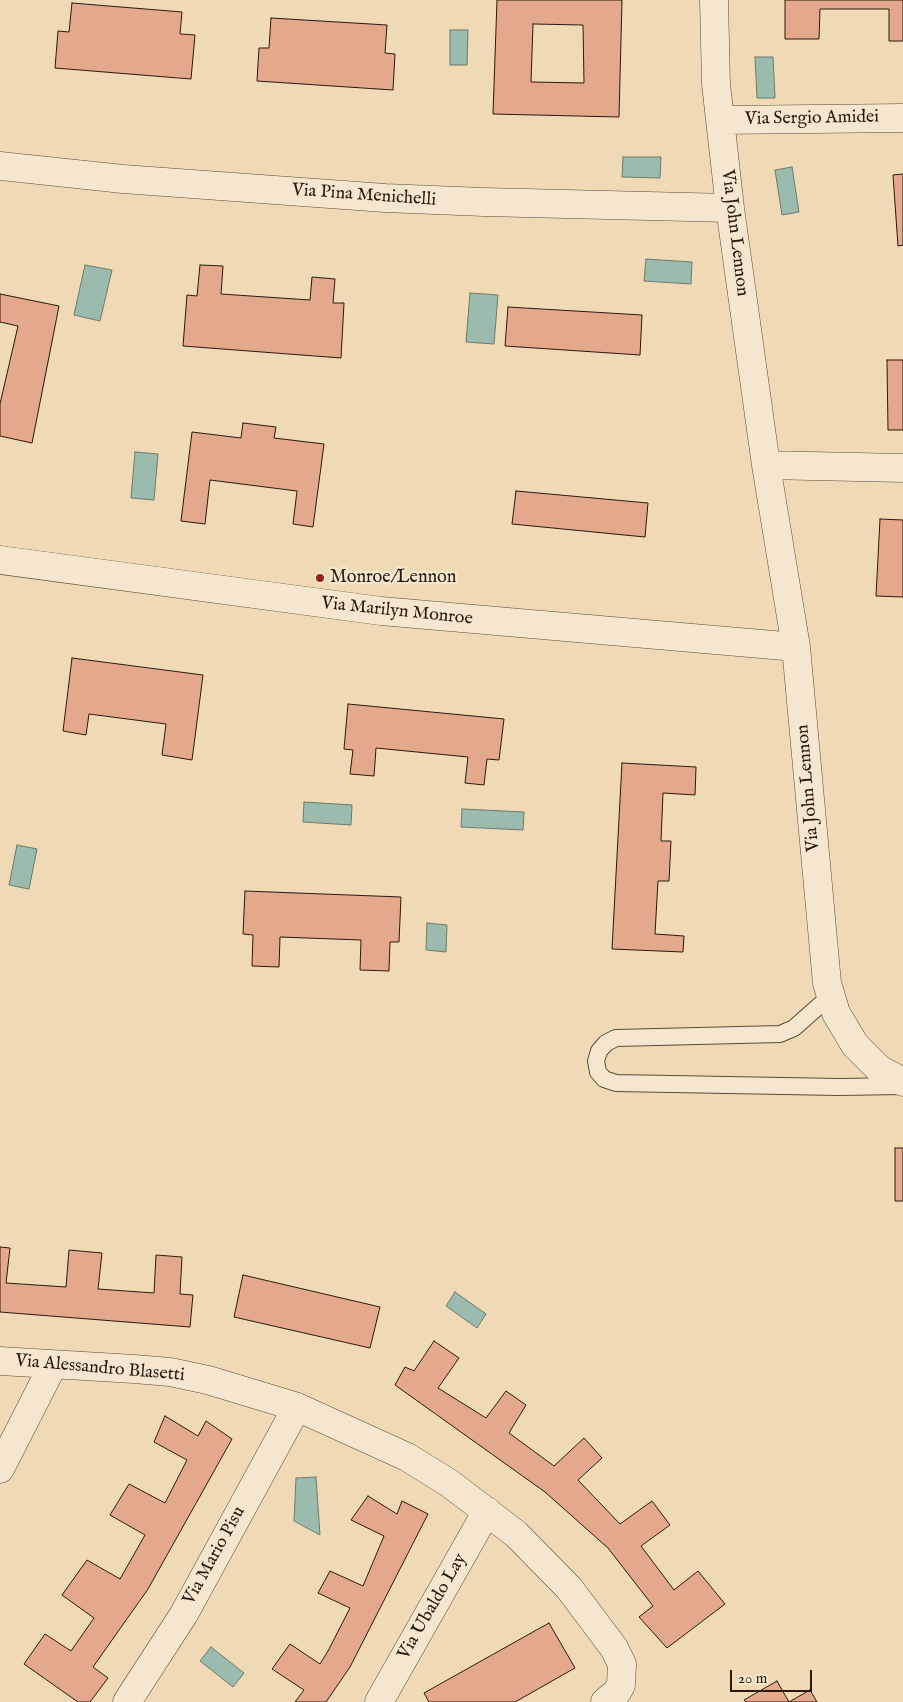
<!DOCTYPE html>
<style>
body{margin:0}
#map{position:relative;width:903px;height:1702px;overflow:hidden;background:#efdab5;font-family:"IM FELL English",serif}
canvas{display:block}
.scale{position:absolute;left:730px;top:1670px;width:82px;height:22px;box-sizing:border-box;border:2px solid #2a190d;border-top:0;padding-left:6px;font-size:15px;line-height:18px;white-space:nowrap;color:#2a190d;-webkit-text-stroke:4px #f5e7cf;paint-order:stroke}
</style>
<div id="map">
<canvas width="903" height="1702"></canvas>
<div class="scale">20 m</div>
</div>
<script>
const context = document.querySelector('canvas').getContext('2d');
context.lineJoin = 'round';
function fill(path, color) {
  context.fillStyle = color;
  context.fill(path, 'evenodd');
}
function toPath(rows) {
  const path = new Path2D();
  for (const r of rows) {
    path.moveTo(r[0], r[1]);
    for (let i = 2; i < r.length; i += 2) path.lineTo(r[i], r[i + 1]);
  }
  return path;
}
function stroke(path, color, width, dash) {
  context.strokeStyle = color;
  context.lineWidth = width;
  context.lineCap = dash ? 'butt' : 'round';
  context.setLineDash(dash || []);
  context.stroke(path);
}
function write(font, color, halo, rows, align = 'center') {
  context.font = font + ' "IM FELL English",serif';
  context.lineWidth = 4.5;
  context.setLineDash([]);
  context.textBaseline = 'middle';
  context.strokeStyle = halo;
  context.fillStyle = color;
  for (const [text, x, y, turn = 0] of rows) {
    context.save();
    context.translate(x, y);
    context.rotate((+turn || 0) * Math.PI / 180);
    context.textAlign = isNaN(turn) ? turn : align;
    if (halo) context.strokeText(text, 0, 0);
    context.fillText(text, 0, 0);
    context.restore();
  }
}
const water = toPath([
 [450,30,468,30,467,65,450,65,450,30],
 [755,57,773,57,775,98,757,98,755,57],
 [623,157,661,157,660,178,622,177,623,157],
 [792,167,799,212,782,215,775,170,792,167],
 [646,259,692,262,691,284,644,281,646,259],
 [85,265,112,270,100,321,74,315,85,265],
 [470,293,498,295,494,344,466,342,470,293],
 [135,452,158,454,154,500,131,498,135,452],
 [304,802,352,805,351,825,303,822,304,802],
 [462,809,524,812,523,830,461,827,462,809],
 [17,845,37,849,29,889,9,885,17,845],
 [427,923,447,925,446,952,426,950,427,923],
 [455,1292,486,1314,477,1328,446,1306,455,1292],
 [316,1477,320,1535,294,1521,296,1478,316,1477],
 [211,1647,244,1673,233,1687,200,1661,211,1647]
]);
fill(water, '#9abbad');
stroke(water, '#6d7a6d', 1);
const building = toPath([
 [497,0,622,0,619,117,493,114,497,0],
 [533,24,583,25,584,83,531,82,533,24],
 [785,0,903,0,903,41,889,41,889,9,820,9,819,39,785,39,785,0],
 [72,3,182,12,180,34,195,35,191,79,55,68,58,31,69,32,72,3],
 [271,18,387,25,385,53,395,54,393,90,257,81,259,48,269,48,271,18],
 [903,174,903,245,898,246,893,175,903,174],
 [200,265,223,266,221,294,310,300,312,277,335,279,333,303,344,303,341,358,183,346,187,295,197,296,200,265],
 [0,294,59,306,32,443,0,436,0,404,18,326,0,322,0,294],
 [508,307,642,315,640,355,505,346,508,307],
 [887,360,903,360,903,430,888,430,887,360],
 [243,423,276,427,274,438,324,444,313,527,293,524,297,491,210,480,205,524,181,521,192,432,241,438,243,423],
 [516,491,648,503,645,537,512,524,516,491],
 [880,519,903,520,903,597,876,596,880,519],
 [72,658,203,675,192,760,162,755,166,724,89,714,86,735,63,731,72,658],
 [348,704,504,719,499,760,487,759,484,785,465,783,468,757,376,748,374,776,350,774,353,750,344,749,348,704],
 [622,763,696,767,695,795,663,793,661,841,671,841,669,881,658,881,655,934,684,936,683,952,612,949,622,763],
 [245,891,401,897,399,942,390,942,389,971,360,970,361,940,280,937,279,967,252,966,253,935,243,934,245,891],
 [895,1148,903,1148,903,1201,895,1201,895,1148],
 [0,1247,10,1248,6,1283,66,1287,69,1250,102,1253,98,1289,154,1293,156,1255,182,1257,180,1294,193,1295,190,1327,0,1312,0,1247],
 [243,1275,380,1307,370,1348,234,1317,243,1275],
 [434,1341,459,1358,438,1388,486,1418,506,1391,526,1405,509,1433,554,1466,584,1438,602,1458,578,1480,620,1524,652,1501,670,1525,641,1546,674,1590,698,1571,725,1604,667,1648,639,1617,653,1606,608,1548,545,1492,395,1385,405,1367,414,1371,434,1341],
 [165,1416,198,1436,206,1421,232,1439,148,1589,93,1667,108,1678,90,1702,78,1702,24,1664,45,1634,71,1651,94,1618,62,1595,87,1560,120,1579,145,1535,110,1515,129,1484,165,1503,187,1460,154,1442,165,1416],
 [368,1496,397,1514,402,1501,428,1514,350,1667,326,1702,295,1702,304,1690,272,1669,290,1644,320,1664,328,1651,350,1608,318,1593,330,1571,363,1586,384,1536,351,1520,368,1496],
 [549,1623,575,1668,515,1702,429,1702,424,1693,549,1623],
 [777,1681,789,1702,746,1702,744,1700,777,1681],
 [810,1690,817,1702,789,1702,810,1690]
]);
fill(building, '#e4a98c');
stroke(building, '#2a190d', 1);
const lane = toPath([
 [829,997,794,1028,780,1034,616,1038,606,1043,599,1051,596,1061,598,1072,604,1079,616,1083,839,1087,903,1086]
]);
const street = toPath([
 [714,0,716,84,730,208,766,465,796,647,827,983,836,1013,855,1045,879,1069,903,1082],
 [721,120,903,118],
 [0,166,123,179,385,198,484,202,730,208],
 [766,465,903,468],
 [0,560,381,611,796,647],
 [0,1361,134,1369,170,1372,208,1380,297,1407,407,1457,449,1483,516,1534,569,1588,614,1648,622,1664,621,1685,617,1692,605,1702],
 [0,1469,53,1365],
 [127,1702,184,1614,297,1407],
 [379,1702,487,1511]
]);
stroke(lane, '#5b4937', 18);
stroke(street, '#5b4937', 29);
stroke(lane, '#f5e7cf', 16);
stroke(street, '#f5e7cf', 28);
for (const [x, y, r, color] of [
 [320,578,5,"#8f2418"]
]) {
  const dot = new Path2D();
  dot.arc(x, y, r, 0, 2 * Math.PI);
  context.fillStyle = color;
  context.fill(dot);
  stroke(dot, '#f5e7cf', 2);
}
write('18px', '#2a190d', '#f5e7cf', [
 ["Via Sergio Amidei",812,119,-1],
 ["Via Pina Menichelli",364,196,4],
 ["Via John Lennon",734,233,83],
 ["Via Marilyn Monroe",397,612,6],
 ["Via John Lennon",809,788,-95],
 ["Via Alessandro Blasetti",100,1369,5],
 ["Via Mario Pisu",215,1556,-61],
 ["Via Ubaldo Lay",433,1607,-60]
]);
write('18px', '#2a190d', '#f5e7cf', [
 ["Monroe/Lennon",330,578]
], 'left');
</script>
